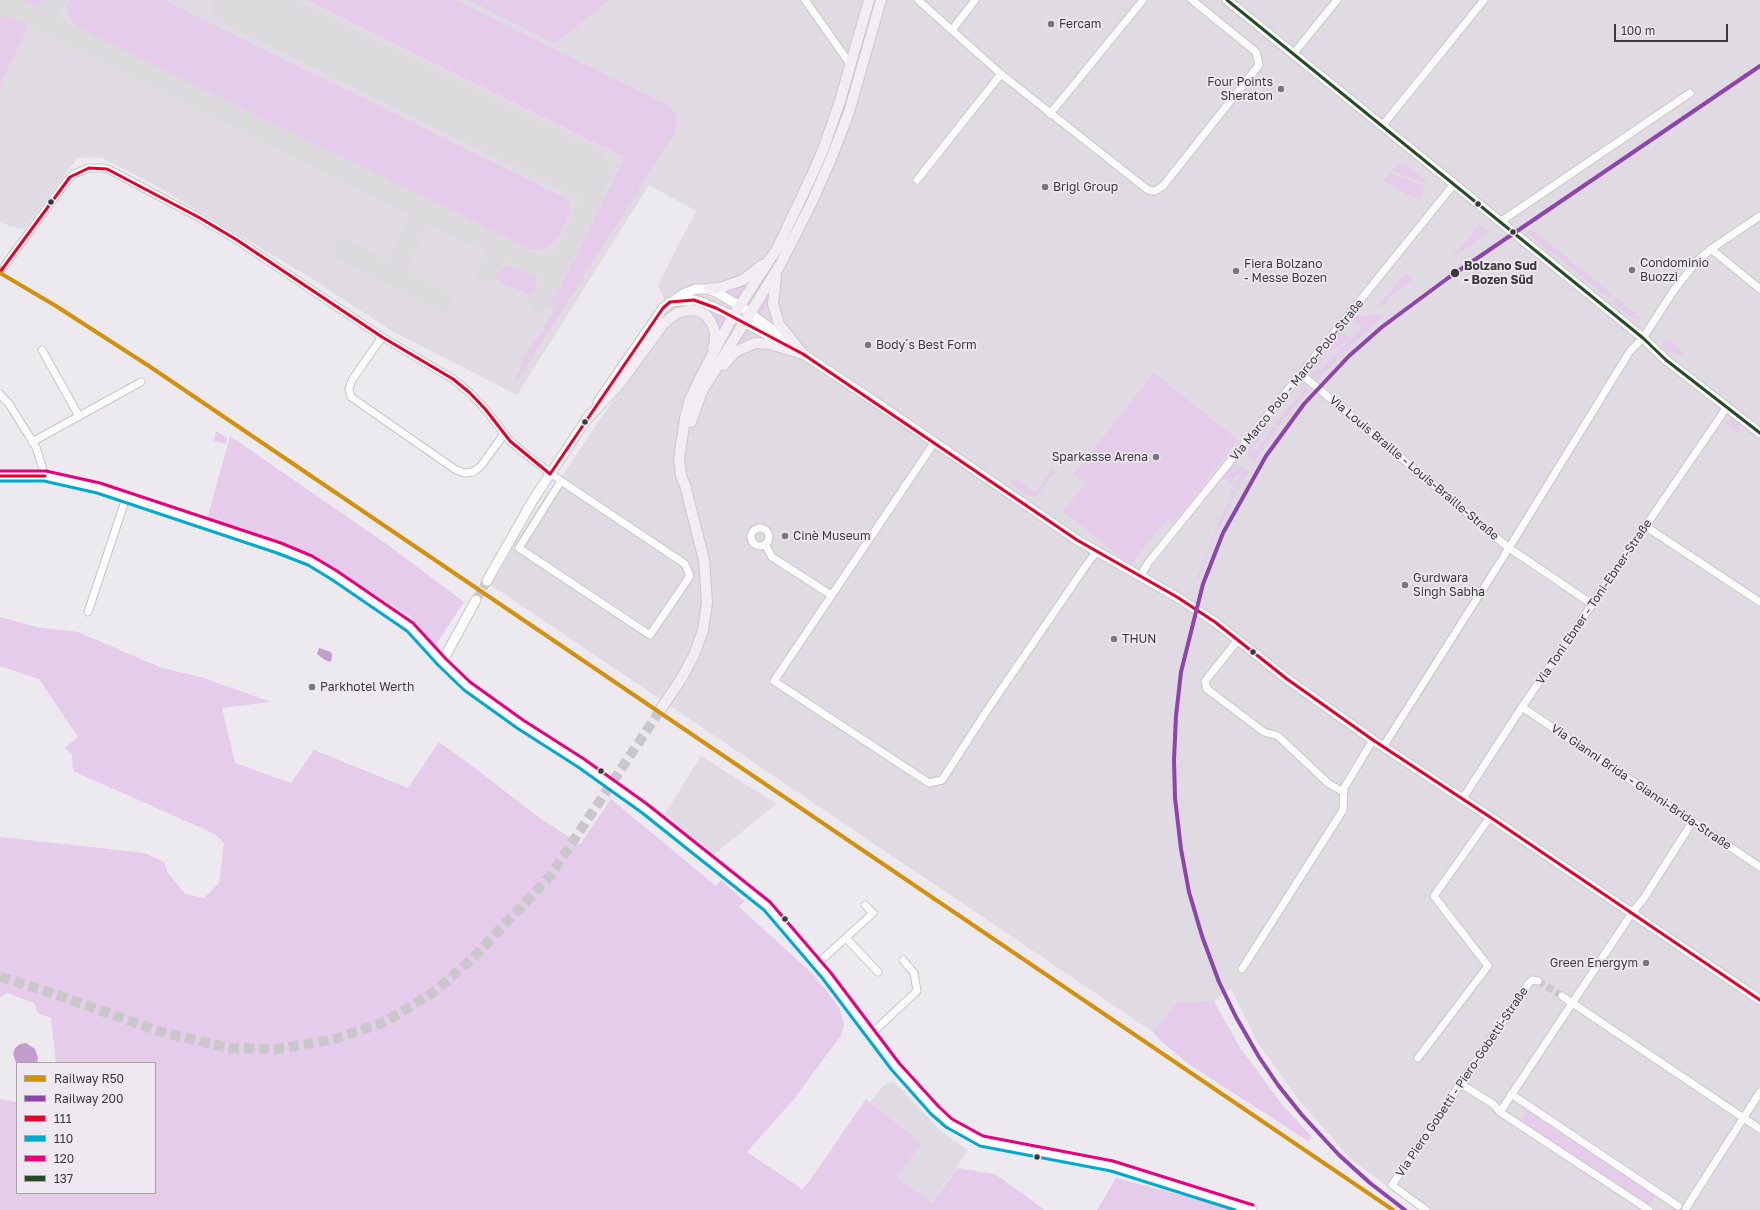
<!DOCTYPE html>
<meta charset="utf-8">
<style>
body{margin:0}
#map{position:relative;width:1760px;height:1210px;overflow:hidden;background:#edeaef;font-family:"Golos Text",sans-serif}
canvas{display:block}
.legend{position:absolute;left:16px;top:1062px;width:140px;height:132px;box-sizing:border-box;background:#eee9f0;border:1px solid #a7a3a8;margin:0;padding:5px 7px;list-style:none;font-size:12px;color:#3c393c}
.legend li{display:flex;align-items:center;gap:8px;height:20px}
.legend b{width:20px;border:1px solid #a7a3a8}
.scale{position:absolute;left:1614px;top:24px;width:114px;height:18px;box-sizing:border-box;border:2px solid #3c393c;border-top:0;padding-left:5px;font-size:12px;line-height:14px;white-space:nowrap;color:#3c393c;-webkit-text-stroke:3px #eee9f0;paint-order:stroke}
</style>
<div id="map">
<canvas width="1760" height="1210"></canvas>
<ul class="legend">
<li><b style="height:5px;background:#d2900c"></b>Railway R50</li>
<li><b style="height:5px;background:#8e44ad"></b>Railway 200</li>
<li><b style="height:5px;background:#e4002b"></b>111</li>
<li><b style="height:5px;background:#00a9ce"></b>110</li>
<li><b style="height:5px;background:#e5007d"></b>120</li>
<li><b style="height:5px;background:#254d25"></b>137</li>
</ul>
<div class="scale">100 m</div>
</div>
<script>
const context = document.querySelector('canvas').getContext('2d');
context.lineJoin = 'round';
function fill(path, color) {
  context.fillStyle = color;
  context.fill(path, 'evenodd');
}
function toPath(rows) {
  const path = new Path2D();
  for (const r of rows) {
    if (r.length === 3) {
      path.moveTo(r[0] + r[2], r[1]);
      path.arc(r[0], r[1], r[2], 0, 2 * Math.PI);
      continue;
    }
    path.moveTo(r[0], r[1]);
    for (let i = 2; i < r.length; i += 2) path.lineTo(r[i], r[i + 1]);
  }
  return path;
}
function stroke(path, color, width, dash) {
  context.strokeStyle = color;
  context.lineWidth = width;
  context.lineCap = dash ? 'butt' : 'round';
  context.setLineDash(dash || []);
  context.stroke(path);
}
function write(font, color, halo, rows, align = 'center') {
  context.font = font + ' "Golos Text",sans-serif';
  context.lineWidth = 3.5;
  context.setLineDash([]);
  context.textBaseline = 'middle';
  context.strokeStyle = halo;
  context.fillStyle = color;
  for (const [text, x, y, turn = 0] of rows) {
    context.save();
    context.translate(x, y);
    context.rotate((+turn || 0) * Math.PI / 180);
    context.textAlign = isNaN(turn) ? turn : align;
    if (halo) context.strokeText(text, 0, 0);
    context.fillText(text, 0, 0);
    context.restore();
  }
}
fill(toPath([
 [0,0,468,0,555,44,610,0,1760,0,1760,1210,1419,1210,1352,1160,1302,1104,1257,1042,1231,989,1214,1001,1177,1002,1153,1032,491,585,523,530,550,489,565,472,605,412,673,319,658,285,696,211,649,185,517,395,390,330,314,280,153,184,102,158,90,157,78,159,75,161,25,228,20,229,13,226,12,227,0,221],
 [701,756,777,804,714,854,665,814],
 [894,1082,943,1133,968,1150,933,1203,897,1178,920,1143,870,1102,884,1085]
]), '#e0dae2');
fill(toPath([
 [0,0,42,0,36,13,18,3],
 [69,0,164,0,565,198,570,204,569,214,557,239,550,245,541,250,530,249,81,29,73,22,69,15,67,7],
 [307,0,455,0,667,105,677,116,677,126,675,132,517,381,515,380,530,347,537,336,542,333,555,308,549,305,557,288,560,289,625,157],
 [468,0,610,0,555,44],
 [874,0,877,0,849,95,830,150,828,149,847,95],
 [10,11,30,23,0,84,0,12],
 [1402,162,1426,181,1425,183,1392,171,1398,163,1400,164],
 [1390,173,1424,186,1420,199,1397,190,1384,180],
 [1479,225,1488,232,1450,260],
 [1530,228,1612,294,1609,298,1526,232],
 [508,265,536,277,535,292,533,297,495,279,498,273],
 [1407,273,1412,277,1411,281,1387,299,1389,302,1380,306,1379,304],
 [747,283,737,298,725,292],
 [765,297,768,297,769,307,766,307,761,313,757,311],
 [1617,298,1641,319,1633,319,1613,303],
 [687,305,699,306,726,318,719,329],
 [1386,314,1340,356,1336,352,1348,342,1346,340,1334,350,1329,345,1340,331,1351,339,1362,327,1352,318,1354,316],
 [746,327,750,329,747,335,747,339,739,343,737,342],
 [1666,339,1685,354,1672,354,1661,345],
 [1324,352,1327,355,1313,371,1315,372,1318,368,1321,370,1335,355,1338,358,1317,381,1311,376,1311,370],
 [1154,373,1238,440,1173,523,1167,519,1131,564,1063,511,1086,483,1074,474],
 [1300,385,1304,385,1309,389,1278,427,1275,424,1301,393,1297,389],
 [1732,419,1739,423,1739,433,1724,422],
 [1268,422,1270,425,1252,448,1256,451,1273,427,1277,429,1254,462,1249,458,1248,455,1248,447],
 [216,431,227,438,226,444,214,441],
 [230,436,388,545,464,602,435,646,410,616,327,565,279,544,206,523],
 [1234,465,1237,465,1249,471,1238,490,1233,486,1241,474,1239,473,1230,483,1223,477],
 [1052,468,1055,471,1037,495,1030,496,1010,483,1014,478,1036,493],
 [1231,489,1236,493,1216,534,1214,533,1219,522,1232,495,1229,492],
 [1213,536,1215,537,1198,580,1196,580],
 [0,617,36,627,78,632,162,668,201,677,271,702,222,708,235,763,291,783,314,750,408,788,439,742,479,771,538,817,580,844,611,799,716,886,721,880,744,901,739,907,812,973,839,1007,844,1023,842,1034,794,1099,747,1152,802,1189,808,1183,866,1099,921,1143,897,1178,933,1203,957,1168,995,1174,1045,1210,0,1210,0,1099,17,1102,17,1193,155,1193,155,1063,56,1063,51,1018,38,1013,34,1003,7,993,0,998,0,837,145,853,164,862,168,873,185,894,204,898,219,883,224,843,215,834,73,771,72,754,65,748,78,737,39,679,0,666],
 [1214,1001,1239,1046,1284,1107,1312,1137,1308,1141,1190,1065,1160,1040,1153,1032,1177,1002],
 [1529,1108,1656,1194,1647,1206,1520,1121],
 [1116,1178,1239,1210,1097,1210]
]), '#e4ccea');
fill(toPath([
 [319,648,331,652,332,655,331,662,325,660,317,654],
 [26,1043,35,1049,38,1058,37,1063,17,1063,17,1065,13,1054,15,1048,20,1044]
]), '#c49ccd');
stroke(toPath([
 [0,7,6,6,15,8,542,268,551,268,560,261,593,195,593,182,590,175,585,172],
 [35,18,39,20,46,17,55,0],
 [344,250,443,301],
 [486,274,500,247],
 [392,275,424,210],
 [540,301,560,261]
]), '#dcdadc', 21);
stroke(toPath([
 [236,0,585,172]
]), '#dcdadc', 52);
stroke(toPath([
 [0,272,5,265],
 [1538,981,1562,996]
]), '#cac7cb', 7, [7, 3.5]);
stroke(toPath([
 [476,600,487,581]
]), '#cac7cb', 9, [9, 4.5]);
stroke(toPath([
 [0,977,43,990,158,1031,229,1048,277,1049,335,1039,385,1022,434,992,471,960,550,876,661,709]
]), '#cac7cb', 10, [10, 5]);
const street = toPath([
 [805,0,848,61,852,62],
 [918,0,1001,74,1148,190,1155,191,1163,186,1259,65,1256,52,1192,0],
 [952,30,975,0],
 [1294,53,1337,0],
 [1050,114,1143,0],
 [1382,126,1484,0],
 [917,180,1001,74],
 [1500,222,1690,93],
 [1711,249,1760,289],
 [5,265,66,182,74,174,89,168,103,168,110,170,200,218,237,240,382,337,453,379,470,393,486,410,510,441,524,453,561,481,685,564,690,576,650,635,519,548,561,481],
 [382,337,352,380,349,389,351,397,456,470,465,473,473,472,481,466,504,434],
 [42,350,79,416],
 [1301,374,1509,548,1592,604],
 [0,394,9,404,36,447,45,476],
 [32,442,141,382],
 [934,443,774,681,929,783,942,780,988,709,1085,567,1097,551],
 [1645,526,1760,602],
 [760,537,9],
 [765,544,772,557,831,595],
 [1140,577,1148,563,1454,184],
 [88,612,126,498],
 [1238,640,1205,681,1207,689,1264,732,1278,736,1329,784,1344,792],
 [1522,707,1760,867],
 [1383,747,1509,548,1630,351,1643,338,1674,290,1697,261,1711,249,1760,216],
 [1463,798,1522,707,1727,407],
 [846,938,878,972],
 [817,964,873,913,865,905],
 [1242,969,1343,810,1344,788,1373,740],
 [1562,996,1760,1129],
 [870,1035,917,991,914,973,903,960],
 [1418,1058,1488,966,1434,896,1490,817],
 [1461,1084,1493,1104,1500,1112,1649,1210],
 [1511,1094,1678,1206],
 [1500,1112,1632,913,1644,898,1693,821],
 [1686,1208,1760,1092],
 [1426,1210,1392,1185,1528,984,1532,980,1538,981]
]);
const secondary = toPath([
 [1227,0,1454,184,1643,338,1666,360,1760,433],
 [670,302,694,300,702,302,733,316,803,354,880,405,1077,540,1177,597,1215,622,1287,679,1373,740,1490,817,1760,1000],
 [598,402,663,308,683,294,696,289,709,289,716,292,740,306,785,339],
 [0,476,45,476,98,488,279,548,310,561,334,575,410,627,442,662,467,686,520,724,581,763,644,808,767,906,827,976,895,1066,935,1111,949,1123,981,1141,1112,1166,1252,1210],
 [487,581,533,500,590,414],
 [442,662,476,600]
]);
const primary = toPath([
 [776,276,773,304,779,324,803,354],
 [709,289,723,287,743,280,762,265],
 [724,365,735,352,755,343,770,344,803,354],
 [586,420,621,382,664,323,677,313,690,310,698,311,706,315,711,322,715,332,715,342,713,348],
 [691,422,702,391,780,265,812,202,833,154,849,112,881,0],
 [661,709,681,679,694,655,703,630,707,603,704,560,685,485,681,476,680,466,679,459,685,419,689,402,699,380,733,316,778,247,811,177,823,150,840,101,869,0]
]);
stroke(street, '#c8c6c9', 9);
stroke(secondary, '#c8c6c9', 11);
stroke(primary, '#cac9cb', 12);
stroke(street, '#fcfcfd', 7);
stroke(secondary, '#fcfcfd', 9);
stroke(primary, '#f1edf2', 10);
stroke(toPath([
 [0,272,70,177,89,168,107,169,200,218,237,240,382,337,453,379,470,393,486,410,510,441,550,474],
 [550,474,663,308,670,302,694,300,716,308,803,354,1077,540,1177,597,1215,622,1287,679,1373,740,1490,817,1760,1000],
 [0,476,45,476]
]), '#e4002b', 3);
stroke(toPath([
 [0,481,44,481,97,493,277,553,308,565,331,579,407,631,438,665,464,690,517,728,578,767,641,812,764,910,823,979,891,1069,931,1114,946,1127,980,1146,1111,1171,1235,1210]
]), '#00a9ce', 3);
stroke(toPath([
 [0,471,46,471,100,483,281,543,312,556,337,571,413,623,446,659,470,682,523,720,584,759,647,804,770,902,831,973,899,1063,939,1107,952,1119,983,1136,1113,1161,1253,1205]
]), '#e5007d', 3);
stroke(toPath([
 [1227,0,1643,338,1666,360,1760,433]
]), '#254d25', 3);
stroke(toPath([
 [0,273,56,306,149,366,1393,1210]
]), '#d2900c', 4);
stroke(toPath([
 [1405,1210,1370,1183,1339,1155,1302,1115,1278,1085,1259,1057,1236,1017,1219,982,1202,936,1189,892,1181,849,1175,798,1174,760,1176,716,1181,672,1203,584,1223,533,1266,456,1304,404,1349,356,1382,327,1448,278,1760,66]
]), '#8e44ad', 4);
for (const [x, y, r, color] of [
 [1051,24,4,"#7a777b"],
 [1281,89,4,"#7a777b"],
 [1045,187,4,"#7a777b"],
 [51,202,3.5,"#3c393c"],
 [1478,204,3.5,"#3c393c"],
 [1513,232,3.5,"#3c393c"],
 [1632,270,4,"#7a777b"],
 [1236,271,4,"#7a777b"],
 [1455,273,5,"#3c393c"],
 [868,345,4,"#7a777b"],
 [585,422,3.5,"#3c393c"],
 [1156,457,4,"#7a777b"],
 [785,536,4,"#7a777b"],
 [1405,585,4,"#7a777b"],
 [1114,639,4,"#7a777b"],
 [1253,652,3.5,"#3c393c"],
 [312,687,4,"#7a777b"],
 [601,771,3.5,"#3c393c"],
 [785,919,3.5,"#3c393c"],
 [1646,963,4,"#7a777b"],
 [1037,1157,3.5,"#3c393c"]
]) {
  const dot = new Path2D();
  dot.arc(x, y, r, 0, 2 * Math.PI);
  context.fillStyle = color;
  context.fill(dot);
  stroke(dot, '#eee9f0', 1.5);
}
write('12px', '#3c393c', '#eee9f0', [
 ["Fercam",1059,24],
 ["Four Points",1273,82,"right"],
 ["Sheraton",1273,96,"right"],
 ["Brigl Group",1053,187],
 ["Condominio",1640,263],
 ["Buozzi",1640,277],
 ["Fiera Bolzano",1244,264],
 ["- Messe Bozen",1244,278],
 ["Body´s Best Form",876,345],
 ["Sparkasse Arena",1148,457,"right"],
 ["Cinè Museum",793,536],
 ["Gurdwara",1413,578],
 ["Singh Sabha",1413,592],
 ["THUN",1122,639],
 ["Parkhotel Werth",320,687],
 ["Green Energym",1638,963,"right"]
], 'left');
write('bold 12px', '#3c393c', '#eee9f0', [
 ["Bolzano Sud",1464,266],
 ["- Bozen Süd",1464,280]
], 'left');
write('12px', '#3c393c', '#eee9f0', [
 ["Via Marco Polo - Marco-Polo-Straße",1297,380,-51],
 ["Via Louis Braille - Louis-Braille-Straße",1414,468,40],
 ["Via Toni Ebner - Toni-Ebner-Straße",1594,602,-56],
 ["Via Gianni Brida - Gianni-Brida-Straße",1641,787,34],
 ["Via Piero Gobetti - Piero-Gobetti-Straße",1462,1082,-56]
]);
</script>
